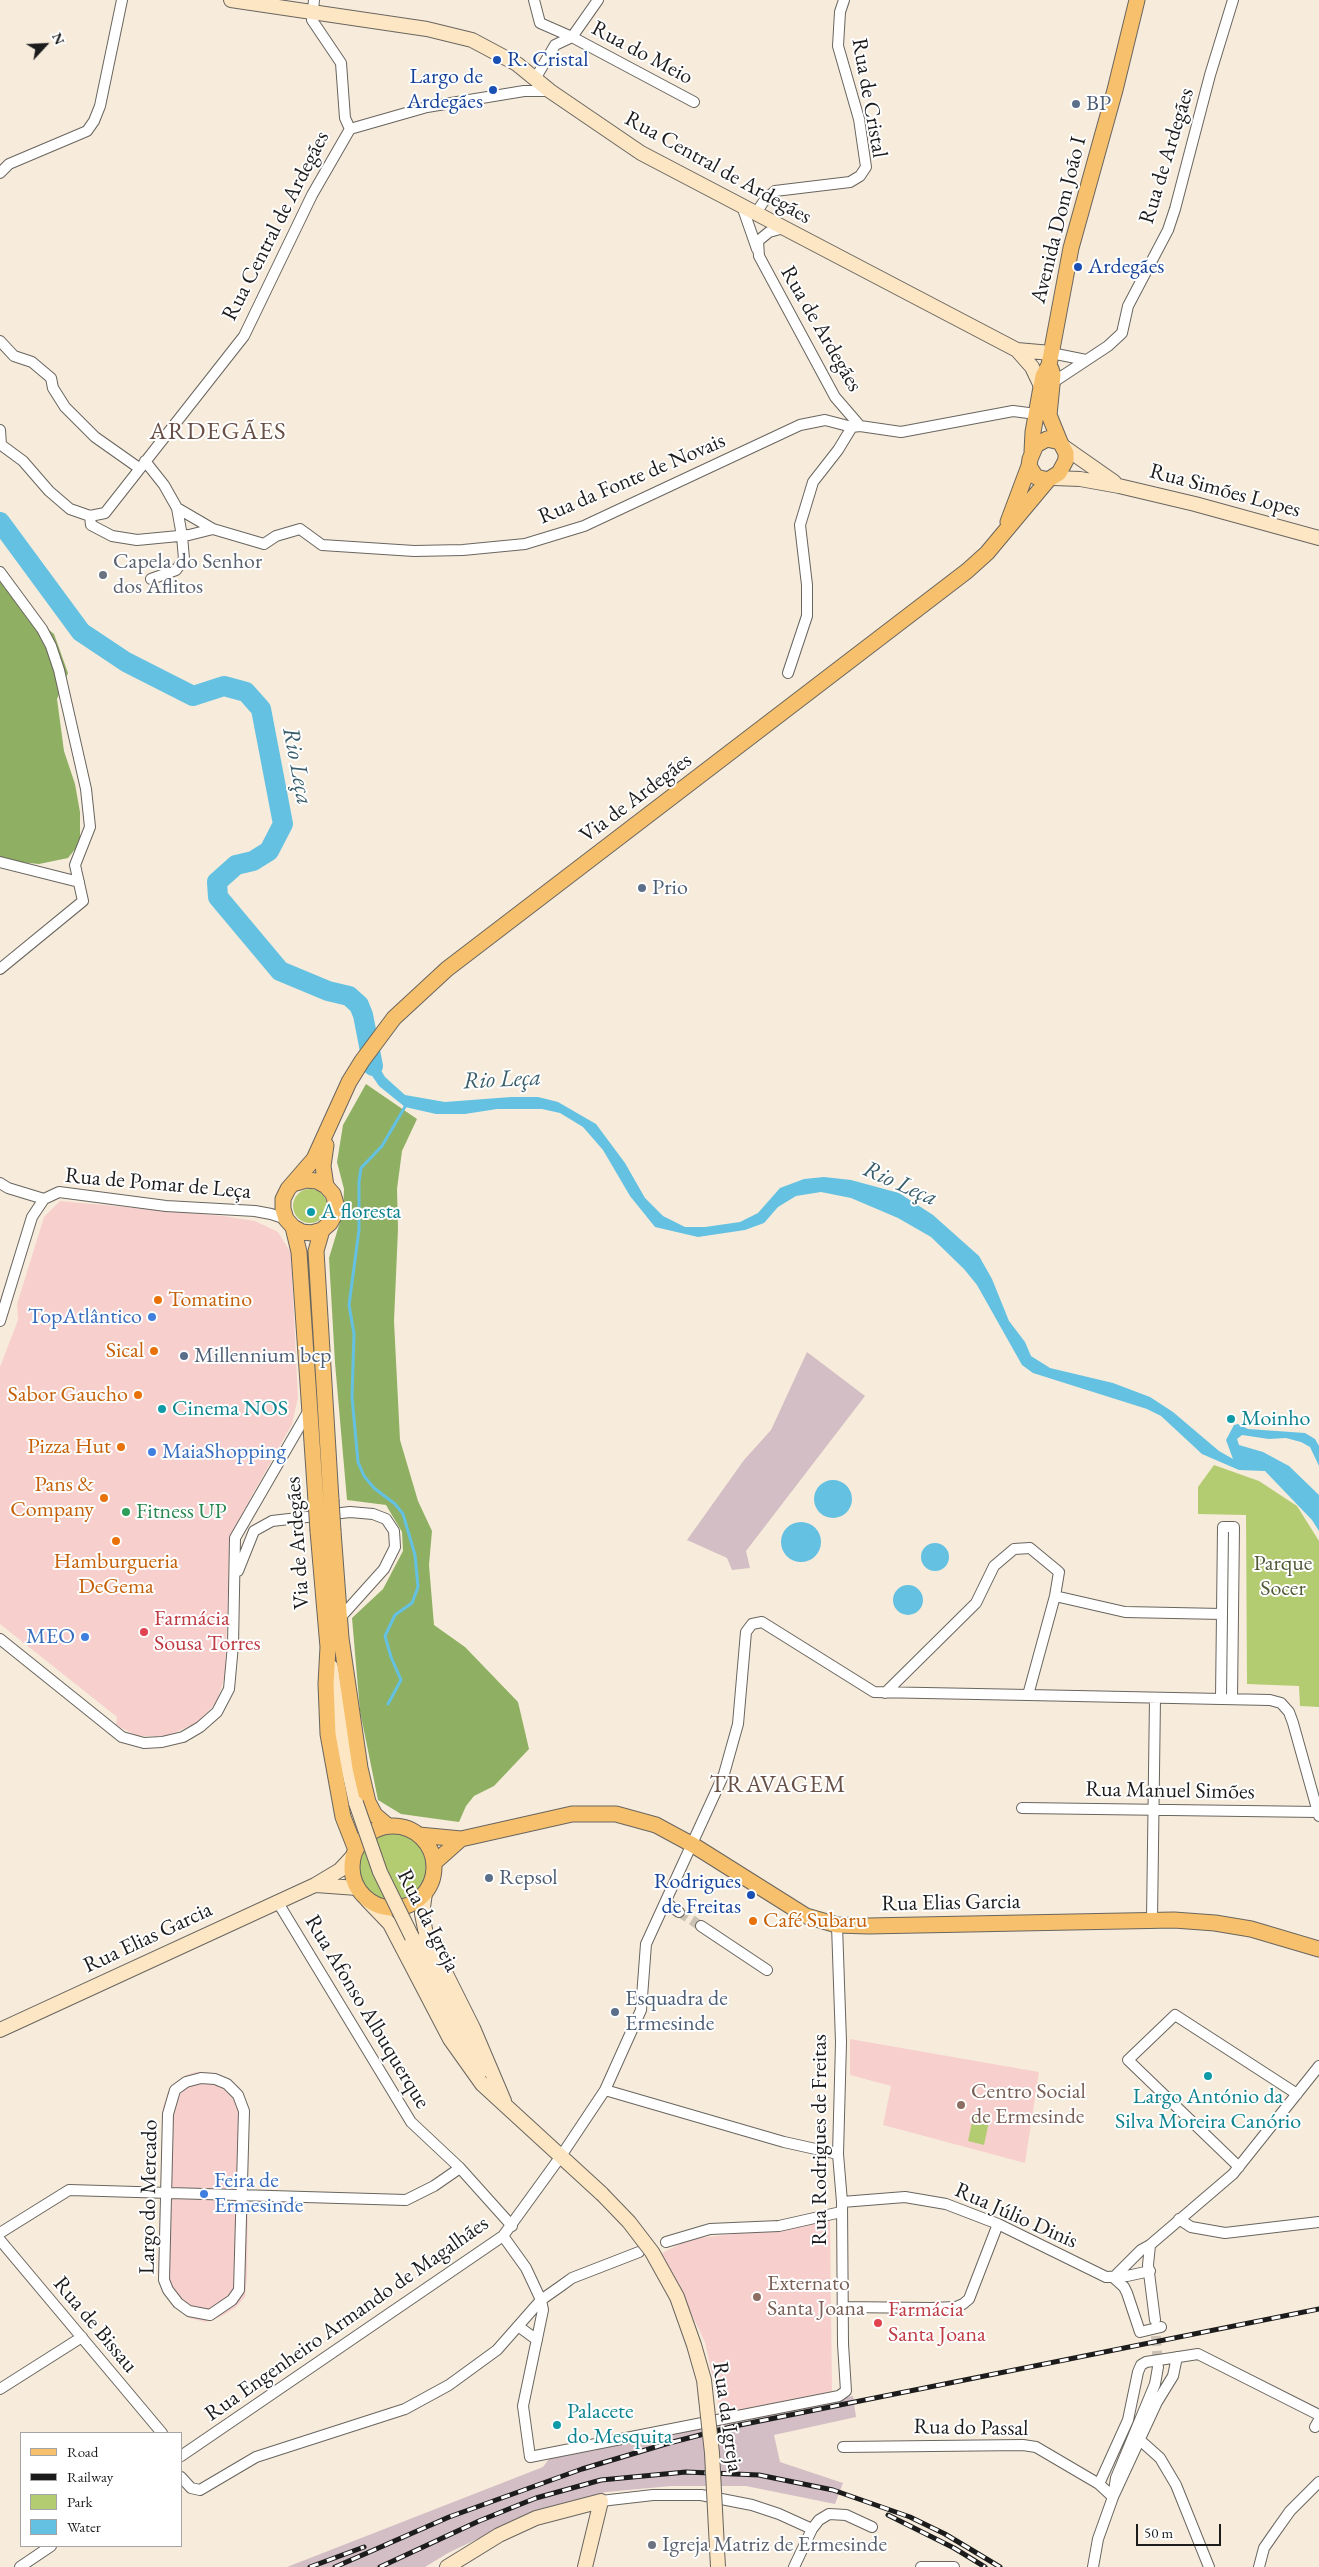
<!DOCTYPE html>
<meta charset="utf-8">
<style>
body{margin:0}
#map{position:relative;width:1319px;height:2567px;overflow:hidden;background:#f7ecdb;font-family:"EB Garamond",serif}
canvas{display:block}
.legend{position:absolute;left:20px;top:2432px;width:162px;height:115px;box-sizing:border-box;background:#fff;border:1px solid #a4a4a4;margin:0;padding:6px 9px;list-style:none;font-size:15px;color:#1c1c1c}
.legend li{display:flex;align-items:center;gap:10px;height:25px}
.legend b{width:25px;border:1px solid #a4a4a4}
.north{position:absolute;left:20px;top:20px;width:50px;height:50px;-webkit-text-stroke:4px #fff;paint-order:stroke;rotate:65deg;font-size:14px;font-weight:700;line-height:20px;text-align:center;color:#1c1c1c}
.north::after{content:'';display:block;margin:auto;width:18px;height:22px;background:#1c1c1c;clip-path:polygon(50% 0,100% 100%,50% 72%,0 100%)}
.scale{position:absolute;left:1136px;top:2524px;width:85px;height:22px;box-sizing:border-box;border:2px solid #1c1c1c;border-top:0;padding-left:6px;font-size:15px;line-height:18px;white-space:nowrap;color:#1c1c1c;-webkit-text-stroke:4px #fff;paint-order:stroke}
</style>
<div id="map">
<canvas width="1319" height="2567"></canvas>
<ul class="legend">
<li><b style="height:6px;background:#f7c06c"></b>Road</li>
<li><b style="height:6px;background:#1c1c1c"></b>Railway</li>
<li><b style="height:14px;background:#b4cc71"></b>Park</li>
<li><b style="height:14px;background:#64c1e2"></b>Water</li>
</ul>
<div class="north">N</div>
<div class="scale">50 m</div>
</div>
<script>
const context = document.querySelector('canvas').getContext('2d');
context.lineJoin = 'round';
function fill(path, color) {
  context.fillStyle = color;
  context.fill(path, 'evenodd');
}
function toPath(rows) {
  const path = new Path2D();
  for (const r of rows) {
    if (r.length === 3) {
      path.moveTo(r[0] + r[2], r[1]);
      path.arc(r[0], r[1], r[2], 0, 2 * Math.PI);
      continue;
    }
    path.moveTo(r[0], r[1]);
    for (let i = 2; i < r.length; i += 2) path.lineTo(r[i], r[i + 1]);
  }
  return path;
}
function stroke(path, color, width, dash) {
  context.strokeStyle = color;
  context.lineWidth = width;
  context.lineCap = dash ? 'butt' : 'round';
  context.setLineDash(dash || []);
  context.stroke(path);
}
function write(font, color, halo, rows, align = 'center') {
  context.font = font + ' "EB Garamond",serif';
  context.lineWidth = 4;
  context.setLineDash([]);
  context.textBaseline = 'middle';
  context.strokeStyle = halo;
  context.fillStyle = color;
  for (const [text, x, y, turn = 0] of rows) {
    context.save();
    context.translate(x, y);
    context.rotate((+turn || 0) * Math.PI / 180);
    context.textAlign = isNaN(turn) ? turn : align;
    if (halo) context.strokeText(text, 0, 0);
    context.fillText(text, 0, 0);
    context.restore();
  }
}
fill(toPath([
 [60,1201,223,1216,255,1221,278,1232,291,1253,298,1398,292,1424,230,1535,225,1676,217,1702,196,1723,168,1736,137,1736,116,1725,117,1717,0,1624,0,1367,18,1320,17,1304,44,1217],
 [850,2039,1039,2072,1025,2163,883,2125,891,2086,850,2075],
 [196,2072,216,2073,232,2082,239,2087,249,2108,247,2277,245,2297,235,2308,222,2316,205,2322,189,2318,170,2302,160,2284,158,2272,163,2107,168,2092,176,2082,186,2075],
 [830,2217,832,2391,721,2416,705,2342,662,2253,690,2239,769,2230]
]), '#f7d0ce');
fill(toPath([
 [807,1352,865,1396,746,1551,750,1568,732,1570,727,1558,687,1540,744,1460,771,1430],
 [853,2396,856,2417,774,2435,780,2462,843,2483,835,2504,746,2486,671,2486,606,2492,540,2509,448,2553,425,2567,287,2567,543,2467,551,2456]
]), '#d2bec4');
fill(toPath([
 [310,1206,17],
 [1214,1465,1259,1481,1297,1506,1319,1541,1319,1707,1300,1706,1299,1686,1247,1684,1246,1515,1198,1514,1198,1487],
 [393,1867,34],
 [974,2113,990,2117,984,2145,968,2141]
]), '#b4cc71');
fill(toPath([
 [0,577,31,621,37,620,54,634,68,673,57,699,64,751,75,784,80,812,80,843,68,858,39,864,0,860],
 [366,1084,417,1119,402,1151,397,1189,398,1229,394,1321,400,1440,418,1501,432,1531,429,1565,434,1625,465,1647,518,1702,529,1749,494,1786,474,1796,466,1806,459,1822,401,1814,378,1800,360,1711,352,1618,383,1589,403,1551,402,1532,386,1505,347,1500,335,1363,329,1258,343,1212,344,1189,337,1162,343,1125]
]), '#8fb063');
fill(toPath([
 [374,1045,378,1065,385,1077,405,1095,445,1102,511,1097,538,1097,558,1102,596,1124,625,1163,645,1198,663,1216,685,1227,705,1227,740,1222,758,1213,780,1188,804,1179,824,1177,851,1180,899,1193,933,1215,979,1256,992,1279,1009,1321,1025,1342,1031,1356,1050,1368,1113,1383,1150,1397,1173,1412,1219,1451,1233,1459,1226,1440,1234,1425,1238,1424,1248,1429,1305,1433,1315,1439,1319,1446,1319,1466,1310,1447,1301,1442,1286,1438,1269,1439,1242,1435,1237,1439,1239,1445,1263,1452,1289,1466,1319,1495,1319,1531,1312,1520,1265,1471,1239,1470,1202,1454,1161,1416,1147,1409,1033,1373,1022,1365,977,1285,964,1269,931,1237,898,1218,851,1198,821,1192,796,1196,778,1207,764,1223,745,1230,698,1237,655,1227,630,1196,603,1150,583,1127,560,1113,542,1109,497,1109,465,1114,436,1114,405,1107,379,1086,362,1061],
 [833,1499,19],
 [801,1542,20],
 [935,1557,14],
 [908,1600,15]
]), '#64c1e2');
stroke(toPath([
 [388,1704,401,1680,391,1657,385,1636,395,1615,412,1603,418,1587,415,1555,403,1514,395,1504,374,1488,364,1476,358,1462,352,1397,354,1334,349,1305,359,1230,359,1182,361,1168,382,1146,406,1105]
]), '#64c1e2', 3);
stroke(toPath([
 [0,522,81,632,126,662,193,696,224,686,246,692,261,709,283,824,269,851,253,861,236,865,217,882,218,897,280,971,328,991,349,996,359,1005,363,1015,373,1066]
]), '#64c1e2', 20);
stroke(toPath([
 [679,1912,701,1926],
 [1155,2321,1158,2367]
]), '#cbc2b5', 10, [10, 5]);
const street = toPath([
 [314,0,312,20,341,63,345,118,350,129],
 [534,0,540,23,572,37,694,102],
 [535,79,555,45,572,37,598,0],
 [0,173,9,164,87,131,94,121,100,106,122,0],
 [742,206,757,249],
 [756,213,764,201,775,191,850,182,860,176,866,167,859,119,838,46,840,12,844,0],
 [784,228,769,232,758,241,759,256,835,397,860,426,901,432,1013,411,1036,414],
 [0,341,14,356,32,362,51,378,53,388,65,407,95,437,139,468],
 [1051,353,1086,360],
 [1052,383,1108,346,1122,333,1128,306,1168,230,1175,209,1210,75,1233,0],
 [0,430,1,445],
 [0,444,23,461,49,491,70,509,90,516,105,513,244,336,312,195,350,129,427,107,524,91,550,91],
 [145,461,164,485,177,508,213,529,264,544,276,536,300,529,322,545,414,551,463,550,525,544,584,526,800,425,825,420,852,427,860,426],
 [90,516,91,525,112,536,137,540,189,535,213,529],
 [0,572,42,629,51,646,59,670,86,789,90,827,75,865,83,901,0,969],
 [151,579,176,570,184,559,182,536,177,508],
 [788,673,807,616,807,585,800,525,813,482,838,450,852,427],
 [0,862,79,882],
 [0,1183,8,1188,44,1199,59,1192,166,1206,255,1211,271,1214,286,1219],
 [0,1321,32,1217,44,1199],
 [238,1571,254,1531,272,1521,350,1512,373,1514,386,1519,394,1531,395,1547,384,1569,340,1618],
 [0,1639,122,1737,144,1743,162,1742,183,1737,200,1727,217,1712,229,1689,233,1645,235,1538,309,1410],
 [885,1693,976,1603,994,1566,1014,1549,1030,1548,1059,1572,1055,1596,1125,1612,1222,1614],
 [1028,1695,1270,1700,1281,1703,1289,1712,1293,1723,1319,1816],
 [1221,1699,1223,1527,1234,1527,1232,1699],
 [1022,1808,1318,1812],
 [277,1901,411,2122,460,2168,512,2226],
 [666,1903,679,1912],
 [1152,1920,1155,1698],
 [701,1926,767,1970],
 [201,2078,215,2079,227,2084,238,2095,244,2111,239,2290,232,2300,210,2315,189,2311,178,2303,168,2290,164,2280,168,2114,175,2090,186,2082,201,2078],
 [605,2090,784,2142,838,2154],
 [1239,2167,1128,2060,1175,2015,1297,2094],
 [842,2202,905,2197,946,2204,998,2224,1106,2277,1127,2276,1150,2271],
 [1179,2219,1191,2227,1225,2233,1319,2222],
 [0,2233,69,2190,406,2200,434,2186,460,2168],
 [503,2236,526,2268,541,2300,543,2310,523,2406,530,2457,839,2396,846,2391,843,2344,842,2202,838,2154,841,2042,837,1925],
 [0,2240,162,2433],
 [666,2242,710,2229,779,2226,841,2212],
 [1113,2277,1124,2287,1127,2293,1140,2332,1161,2327],
 [1114,2277,1141,2250,1150,2245],
 [843,2307,931,2308,956,2307,963,2304,969,2299,998,2224],
 [1155,2320,1148,2265,1150,2245,1233,2174,1319,2066],
 [518,2326,537,2340],
 [0,2389,82,2337],
 [1315,2427,1319,2420],
 [1141,2441,1160,2458,1176,2485,1209,2567],
 [843,2447,1023,2445,1036,2447,1099,2484,1113,2497,1157,2402,1173,2376,1177,2357],
 [181,2456,503,2236,561,2156,605,2090,641,2010,646,1944,724,1774,738,1724,746,1632,752,1624,762,1622,874,1692,1028,1695,1055,1596],
 [181,2477,191,2488,200,2490,256,2457,405,2409,449,2385,497,2350,541,2300,561,2286,572,2278,639,2252],
 [1099,2484,1128,2420,1138,2372,1141,2365,1146,2362,1198,2354,1319,2415],
 [601,2501,653,2495,701,2495,752,2505,779,2514,812,2529],
 [20,2567,51,2546],
 [794,2567,812,2529,819,2520,829,2514,846,2515,872,2527],
 [921,2567,954,2567],
 [1093,2567,1098,2539,1113,2497,1116,2478,1155,2384,1158,2367],
 [1259,2567,1264,2548,1273,2535,1290,2511,1319,2482]
]);
const secondary = toPath([
 [231,0,427,29,472,40,517,64,550,91,641,153,1017,350,1032,367,1041,386],
 [1017,350,1051,353],
 [1064,447,1114,482],
 [1054,478,1080,479,1119,486,1195,504,1319,538],
 [331,1667,343,1744,356,1803],
 [316,1885,357,1888],
 [425,1893,422,1914,426,1934,473,2028,504,2101],
 [367,1900,390,1924,450,2039,482,2084,602,2194],
 [412,1937,482,2070],
 [0,2030,315,1885,340,1870,353,1856],
 [447,2567,499,2535,536,2518,601,2501,585,2567]
]);
const primary = toPath([
 [1051,369,1053,375,1049,415,1060,442],
 [1047,439,1060,442,1066,453,1066,460,1059,473,1048,480,1036,477,1029,466,1030,459,1036,445,1047,439],
 [1032,452,1033,432,1043,376,1049,365,1071,248,1115,90,1137,0],
 [1008,522,1029,466],
 [326,1145,323,1166,326,1186],
 [293,1227,302,1232,312,1233,322,1230,330,1223,335,1214,336,1204,333,1194,326,1186,317,1181,306,1180,296,1183],
 [322,1230,316,1251,331,1500],
 [316,1501,299,1252,293,1227,286,1219,283,1209,283,1199,288,1189,314,1159,349,1082,362,1061,394,1018,447,969,967,571,987,553,1048,480],
 [318,1531,328,1647,326,1684,328,1734,343,1817,356,1850],
 [333,1531,341,1638,360,1768,368,1802,375,1815,388,1826],
 [393,1867,41],
 [419,1835,461,1839,572,1814,616,1814,656,1825,693,1845,806,1916,837,1925,868,1926,1174,1920,1215,1923,1251,1929,1319,1949],
 [434,1863,461,1839]
]);
stroke(street, '#69655f', 12);
stroke(secondary, '#69655f', 16);
stroke(primary, '#69655f', 17);
stroke(street, '#fff', 10);
stroke(secondary, '#fce6c4', 14);
stroke(primary, '#f7c06c', 15);
const rail = toPath([
 [888,2515,954,2548,985,2567],
 [310,2567,364,2547],
 [335,2567,449,2517,582,2469,669,2443,735,2426,1319,2309],
 [380,2567,479,2521,536,2498,601,2480,686,2472,759,2475,833,2490,910,2517,945,2534,1000,2567]
]);
stroke(rail, '#1c1c1c', 5);
stroke(rail, '#fff', 3, [9]);
const secondaryBridge = toPath([
 [356,1803,380,1872,412,1937],
 [602,2194,629,2222,652,2252,677,2297,694,2345,704,2380,712,2453,718,2567]
]);
const primaryBridge = toPath([
 [331,1500,333,1531],
 [316,1501,318,1531]
]);
stroke(secondaryBridge, '#69655f', 16, []);
stroke(primaryBridge, '#69655f', 17, []);
stroke(secondaryBridge, '#fce6c4', 14);
stroke(primaryBridge, '#f7c06c', 15);
for (const [x, y, r, color] of [
 [497,60,5,"#1a4fb4"],
 [493,90,5,"#1a4fb4"],
 [1076,104,5,"#5c6f8a"],
 [1078,267,5,"#1a4fb4"],
 [103,575,5,"#6b7280"],
 [642,888,5,"#5c6f8a"],
 [311,1212,5,"#0f9aa8"],
 [158,1300,5,"#e8710a"],
 [152,1317,5,"#3f7fe0"],
 [154,1351,5,"#e8710a"],
 [184,1356,5,"#5c6f8a"],
 [138,1395,5,"#e8710a"],
 [162,1409,5,"#0f9aa8"],
 [1231,1419,5,"#0f9aa8"],
 [121,1447,5,"#e8710a"],
 [152,1452,5,"#3f7fe0"],
 [104,1498,5,"#e8710a"],
 [126,1512,5,"#2e9e5b"],
 [116,1541,5,"#e8710a"],
 [144,1632,5,"#e0444e"],
 [85,1637,5,"#3f7fe0"],
 [489,1878,5,"#5c6f8a"],
 [751,1895,5,"#1a4fb4"],
 [753,1921,5,"#e8710a"],
 [615,2012,5,"#5c6f8a"],
 [1208,2076,5,"#0f9aa8"],
 [961,2105,5,"#8d6e63"],
 [204,2194,5,"#3f7fe0"],
 [757,2297,5,"#8d6e63"],
 [878,2323,5,"#e0444e"],
 [557,2425,5,"#0f9aa8"],
 [652,2545,5,"#6b7280"]
]) {
  const dot = new Path2D();
  dot.arc(x, y, r, 0, 2 * Math.PI);
  context.fillStyle = color;
  context.fill(dot);
  stroke(dot, '#fff', 2);
}
write('22px', '#1c1c1c', '#fff', [
 ["Rua do Meio",642,53,28],
 ["Rua de Cristal",869,98,80],
 ["Rua de Ardegães",1167,156,-73],
 ["Rua Central de Ardegães",718,168,29],
 ["Avenida Dom João I",1059,220,-76],
 ["Rua Central de Ardegães",276,226,-63],
 ["Rua de Ardegães",821,329,60],
 ["Rua da Fonte de Novais",632,479,-23],
 ["Rua Simões Lopes",1225,491,15],
 ["Via de Ardegães",636,798,-37],
 ["Rua de Pomar de Leça",158,1184,5],
 ["Via de Ardegães",298,1543,-94],
 ["Rua Manuel Simões",1170,1791,1],
 ["Rua Elias Garcia",951,1903,-1],
 ["Rua da Igreja",428,1921,63],
 ["Rua Elias Garcia",148,1938,-25],
 ["Rua Afonso Albuquerque",367,2012,59],
 ["Rua Rodrigues de Freitas",820,2140,-90],
 ["Largo do Mercado",149,2197,-89],
 ["Rua Júlio Dinis",1016,2216,24],
 ["Rua Engenheiro Armando de Magalhães",347,2319,-35],
 ["Rua de Bissau",95,2325,50],
 ["Rua da Igreja",727,2417,82],
 ["Rua do Passal",971,2428,1]
]);
write('22px', '#164399', '#fff', [
 ["R. Cristal",507,60],
 ["Largo de",483,77,"right"],
 ["Ardegães",483,102,"right"],
 ["Ardegães",1088,267],
 ["Rodrigues",741,1882,"right"],
 ["de Freitas",741,1907,"right"]
], 'left');
write('22px', '#4e5e75', '#fff', [
 ["BP",1086,104],
 ["Prio",652,888],
 ["Millennium bcp",194,1356],
 ["Repsol",499,1878],
 ["Esquadra de",625,1999],
 ["Ermesinde",625,2024]
], 'left');
write('22px', '#5b616d', '#fff', [
 ["Capela do Senhor",113,562],
 ["dos Aflitos",113,587],
 ["Igreja Matriz de Ermesinde",662,2545]
], 'left');
write('22px', '#0d838f', '#fff', [
 ["A floresta",321,1212],
 ["Cinema NOS",172,1409],
 ["Moinho",1241,1419],
 ["Largo António da",1208,2097,"center"],
 ["Silva Moreira Canório",1208,2122,"center"],
 ["Palacete",567,2412],
 ["do Mesquita",567,2437]
], 'left');
write('22px', '#c56008', '#fff', [
 ["Tomatino",168,1300,"left"],
 ["Sical",144,1351],
 ["Sabor Gaucho",128,1395],
 ["Pizza Hut",111,1447],
 ["Pans &",94,1485],
 ["Company",94,1510],
 ["Hamburgueria",116,1562,"center"],
 ["DeGema",116,1587,"center"],
 ["Café Subaru",763,1921,"left"]
], 'right');
write('22px', '#366cbe', '#fff', [
 ["TopAtlântico",142,1317],
 ["MaiaShopping",162,1452,"left"],
 ["MEO",75,1637],
 ["Feira de",214,2181,"left"],
 ["Ermesinde",214,2206,"left"]
], 'right');
write('22px', '#27864d', '#fff', [
 ["Fitness UP",136,1512]
], 'left');
write('22px', '#515a3a', '#fff', [
 ["Parque",1283,1564],
 ["Socer",1283,1589]
]);
write('22px', '#be3a42', '#fff', [
 ["Farmácia",154,1619],
 ["Sousa Torres",154,1644],
 ["Farmácia",888,2310],
 ["Santa Joana",888,2335]
], 'left');
write('22px', '#785e54', '#fff', [
 ["Centro Social",971,2092],
 ["de Ermesinde",971,2117],
 ["Externato",767,2284],
 ["Santa Joana",767,2309]
], 'left');
write('italic 24px', '#395e6b', '#fff', [
 ["Rio Leça",297,766,79],
 ["Rio Leça",502,1080,-3],
 ["Rio Leça",900,1184,24]
]);
context.letterSpacing = '1px';
write('24px', '#685047', '#fff', [
 ["TRAVAGEM",778,1785]
]);
context.letterSpacing = '0px';
context.letterSpacing = '1px';
write('25px', '#685047', '#fff', [
 ["ARDEGÃES",218,432]
]);
context.letterSpacing = '0px';
</script>
